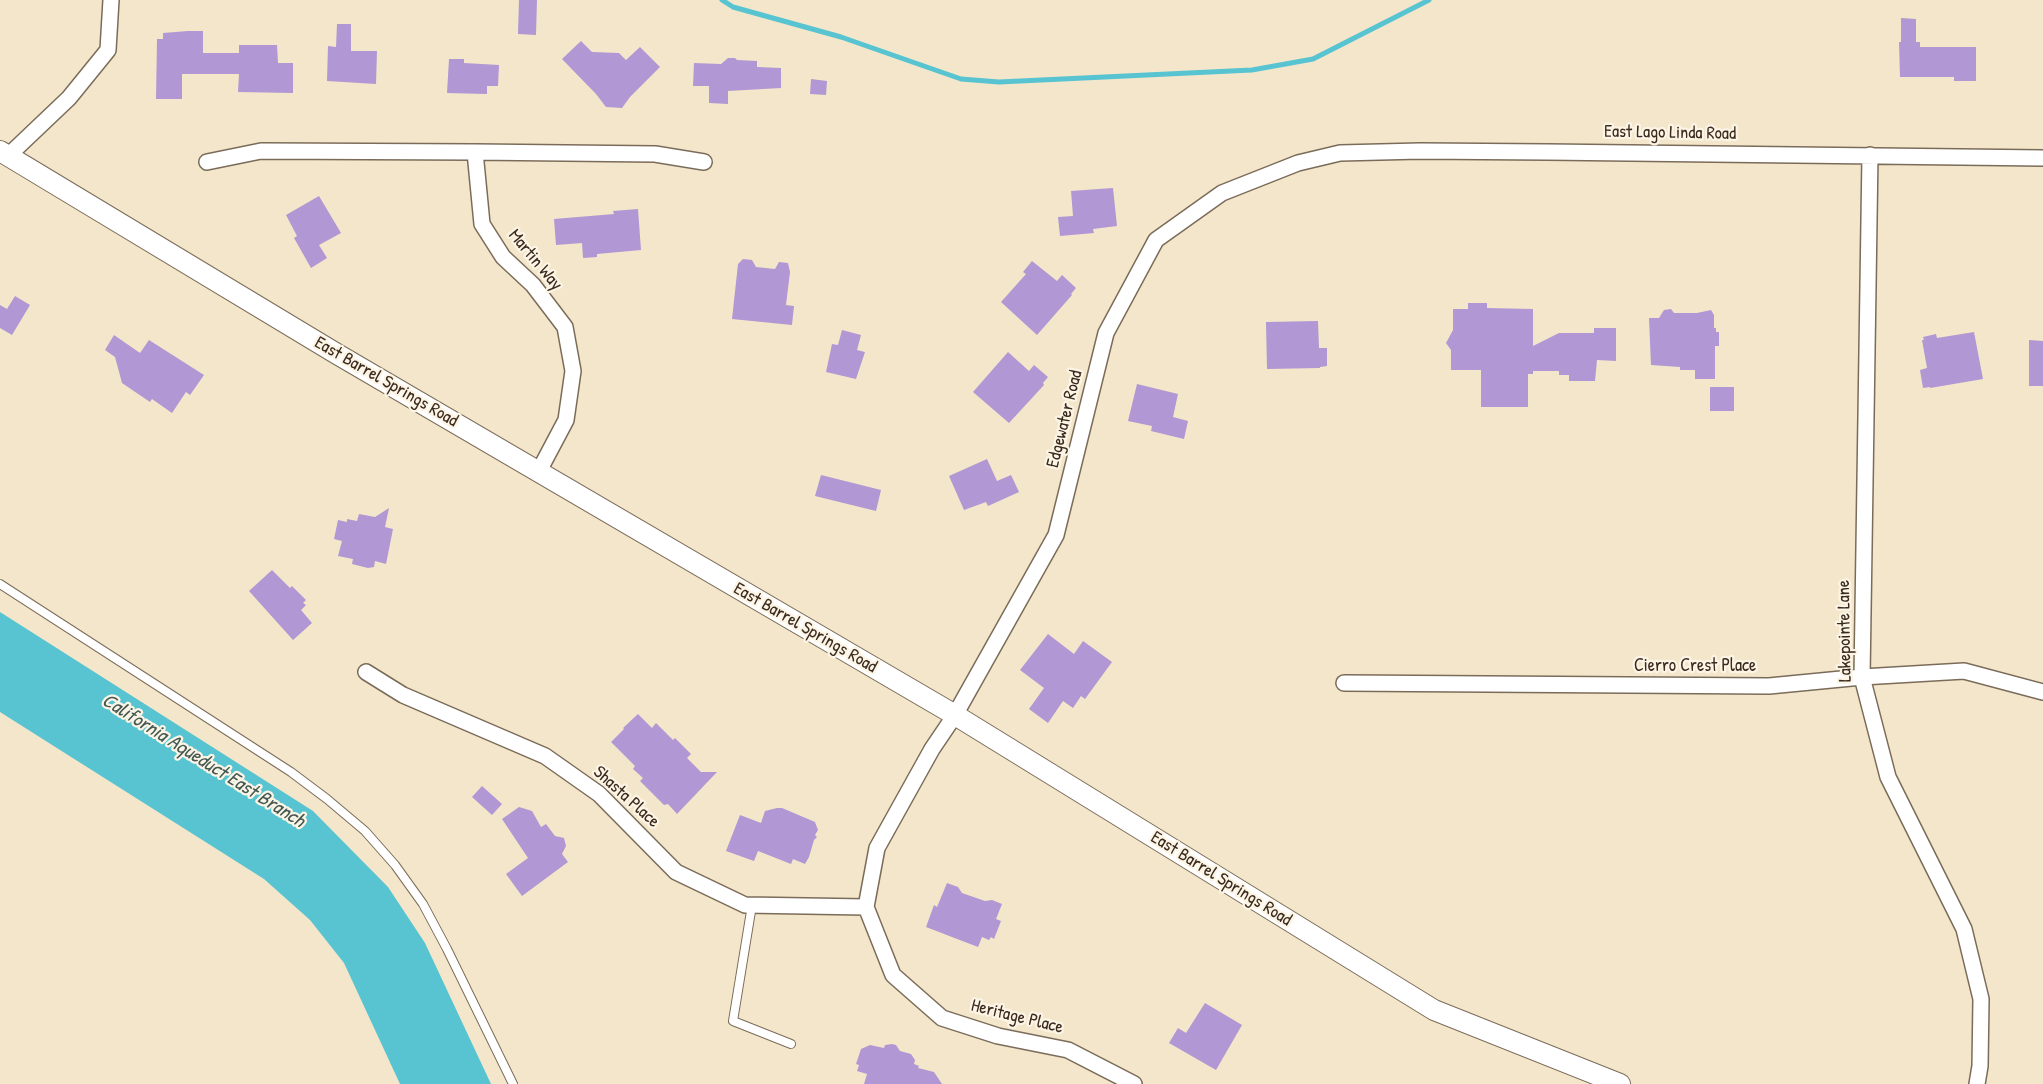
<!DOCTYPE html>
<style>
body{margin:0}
canvas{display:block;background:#f3e6ca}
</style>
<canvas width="2043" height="1084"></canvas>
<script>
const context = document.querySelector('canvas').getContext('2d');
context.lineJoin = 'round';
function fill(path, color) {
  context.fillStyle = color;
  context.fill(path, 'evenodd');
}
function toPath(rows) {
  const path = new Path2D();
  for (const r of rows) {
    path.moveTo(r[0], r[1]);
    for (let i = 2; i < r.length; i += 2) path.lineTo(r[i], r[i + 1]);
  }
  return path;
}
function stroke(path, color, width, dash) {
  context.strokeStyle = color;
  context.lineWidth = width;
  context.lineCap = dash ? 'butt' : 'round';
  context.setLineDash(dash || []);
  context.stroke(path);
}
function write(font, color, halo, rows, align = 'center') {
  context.font = font + ' "Patrick Hand",sans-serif';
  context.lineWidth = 4.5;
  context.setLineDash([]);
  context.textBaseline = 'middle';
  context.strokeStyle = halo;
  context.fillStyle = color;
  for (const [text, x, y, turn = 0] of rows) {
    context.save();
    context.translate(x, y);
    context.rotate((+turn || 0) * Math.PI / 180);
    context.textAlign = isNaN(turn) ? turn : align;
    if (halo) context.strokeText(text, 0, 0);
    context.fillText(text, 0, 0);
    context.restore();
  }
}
fill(toPath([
 [0,612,313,811,388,887,425,943,491,1084,400,1084,344,963,310,920,264,879,0,712]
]), '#58c4d1');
stroke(toPath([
 [722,0,733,7,841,37,961,79,999,82,1252,70,1313,59,1429,0]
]), '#58c4d1', 5);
fill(toPath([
 [519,0,537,0,536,35,518,34],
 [1901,18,1916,19,1916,42,1920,42,1920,47,1976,47,1976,81,1954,81,1954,77,1900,77,1899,42,1901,42],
 [337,24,351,24,351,51,377,51,376,84,327,81,328,46,336,47],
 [188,31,203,31,203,53,239,53,239,45,277,45,278,63,293,63,293,93,238,92,239,74,182,74,182,99,156,99,157,39,163,39,163,33],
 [581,41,592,52,619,53,626,60,640,47,660,67,630,97,622,108,606,107,596,94,562,59],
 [728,58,735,58,737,60,757,61,757,67,781,68,781,88,728,91,728,104,709,103,709,86,693,86,694,63,721,64],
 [449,59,464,59,464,63,499,65,498,86,487,86,487,94,447,93],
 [811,79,827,81,826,95,810,94],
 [1113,188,1117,226,1093,229,1094,233,1060,236,1058,217,1073,216,1071,191],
 [319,196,341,233,319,245,327,258,311,268,294,238,297,236,286,215],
 [638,209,641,250,597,254,597,257,583,258,582,243,556,245,554,219,614,214,613,211],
 [743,259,752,260,756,267,775,269,779,262,788,263,790,272,786,305,794,306,792,325,732,319,738,264],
 [1032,261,1057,281,1062,275,1076,288,1071,294,1072,295,1037,335,1001,302,1026,274,1023,272],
 [15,296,30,305,12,335,0,328,0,305,7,309],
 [1468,303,1487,303,1487,308,1533,309,1533,346,1559,333,1594,333,1594,328,1616,328,1616,361,1597,360,1595,381,1569,381,1569,375,1559,375,1559,371,1533,371,1533,374,1528,374,1528,407,1481,407,1481,370,1451,370,1451,350,1446,343,1453,330,1453,309,1468,309],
 [1671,309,1674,313,1697,313,1711,310,1714,315,1714,328,1716,328,1716,332,1719,332,1719,346,1715,346,1715,379,1695,379,1695,370,1680,370,1680,367,1651,365,1649,318,1659,318,1664,310],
 [1318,321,1319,348,1327,348,1327,366,1320,367,1320,368,1267,369,1266,322],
 [842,330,861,335,857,350,865,352,856,379,826,372,832,344,838,345],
 [1974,332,1983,379,1930,388,1930,387,1923,388,1920,370,1927,368,1922,340,1924,340,1923,337,1936,334,1937,338],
 [114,335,140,353,149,340,204,375,190,395,186,392,172,413,152,399,150,402,122,383,115,357,105,350],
 [2029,340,2043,341,2043,386,2029,386],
 [1008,352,1029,371,1034,365,1048,377,1043,383,1044,385,1009,423,973,392],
 [1137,384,1178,394,1173,417,1188,421,1184,439,1151,431,1152,426,1128,421],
 [1710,387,1734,387,1734,411,1710,411],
 [987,459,997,481,1011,475,1019,492,988,506,986,502,964,510,949,476],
 [821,475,881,490,876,511,815,496],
 [389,508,385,527,393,529,386,564,375,561,374,567,368,568,352,564,353,559,338,556,342,541,334,539,338,520,347,522,347,519,357,521,359,514,375,517],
 [272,570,290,588,292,586,306,600,303,603,306,605,301,610,312,623,293,640,249,591],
 [1048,634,1074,654,1083,641,1112,662,1085,699,1081,696,1073,708,1063,701,1048,723,1029,709,1044,688,1020,670],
 [638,714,652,728,656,723,673,740,675,738,691,754,687,758,701,772,717,772,677,814,668,804,664,805,640,781,643,778,633,769,635,766,611,742,624,729,623,728],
 [482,786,502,804,492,815,472,797],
 [519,807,532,811,541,827,546,824,555,836,564,838,566,846,562,854,568,862,522,896,506,874,528,858,502,819],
 [777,808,782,808,815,822,818,830,815,835,817,837,814,840,809,857,805,864,793,859,791,864,758,851,754,861,726,851,740,815,761,823,765,811],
 [947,883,958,887,962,893,985,901,992,900,1002,904,996,919,1001,921,994,939,991,937,989,940,982,937,978,947,926,927,934,905,937,907],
 [1205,1003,1242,1025,1216,1070,1169,1043,1178,1028,1186,1033],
 [892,1044,896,1045,900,1051,911,1054,915,1060,914,1064,919,1066,918,1068,934,1072,942,1084,864,1084,867,1074,857,1071,859,1065,856,1064,861,1049,870,1045,884,1048,885,1045]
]), '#b197d3');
const service = toPath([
 [0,584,291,772,327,799,365,831,395,865,423,904,447,949,513,1084],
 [752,905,733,1021,791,1044]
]);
const minor = toPath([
 [475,152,655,154,704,162],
 [1870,155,1862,677,1888,777,1964,929,1981,999,1980,1066,1977,1084],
 [8,156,69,98,108,50,111,0],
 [207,162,261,151,475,152,482,224,503,257,533,285,565,327,573,371,566,420,539,471],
 [366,672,403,695,545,756,599,794,676,872,745,905,866,907],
 [1344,683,1769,686,1862,677,1964,671,2043,692],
 [1134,1084,1068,1050,998,1036,942,1018,893,975,866,907,877,848,932,749,955,715,1056,535,1106,333,1156,240,1222,193,1298,163,1340,153,1420,151,1547,152,2043,158]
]);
const tertiary = toPath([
 [0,151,337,354,955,715,1434,1010,1620,1084]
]);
stroke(service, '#7b6c5a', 10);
stroke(minor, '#7b6c5a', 18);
stroke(tertiary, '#7b6c5a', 22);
stroke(service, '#fff', 8);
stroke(minor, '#fff', 15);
stroke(tertiary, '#fff', 20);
write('18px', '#3b2a1e', '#fcf5e5', [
 ["East Lago Linda Road",1670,133,1],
 ["Martin Way",535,260,50],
 ["East Barrel Springs Road",386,382,30],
 ["Edgewater Road",1065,419,-76],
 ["East Barrel Springs Road",805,628,30],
 ["Lakepointe Lane",1845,631,-91],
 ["Cierro Crest Place",1695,666],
 ["Shasta Place",626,797,42],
 ["East Barrel Springs Road",1221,879,32],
 ["Heritage Place",1017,1017,14]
]);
write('italic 20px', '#445854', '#fcf5e5', [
 ["California Aqueduct East Branch",203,761,32]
]);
</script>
